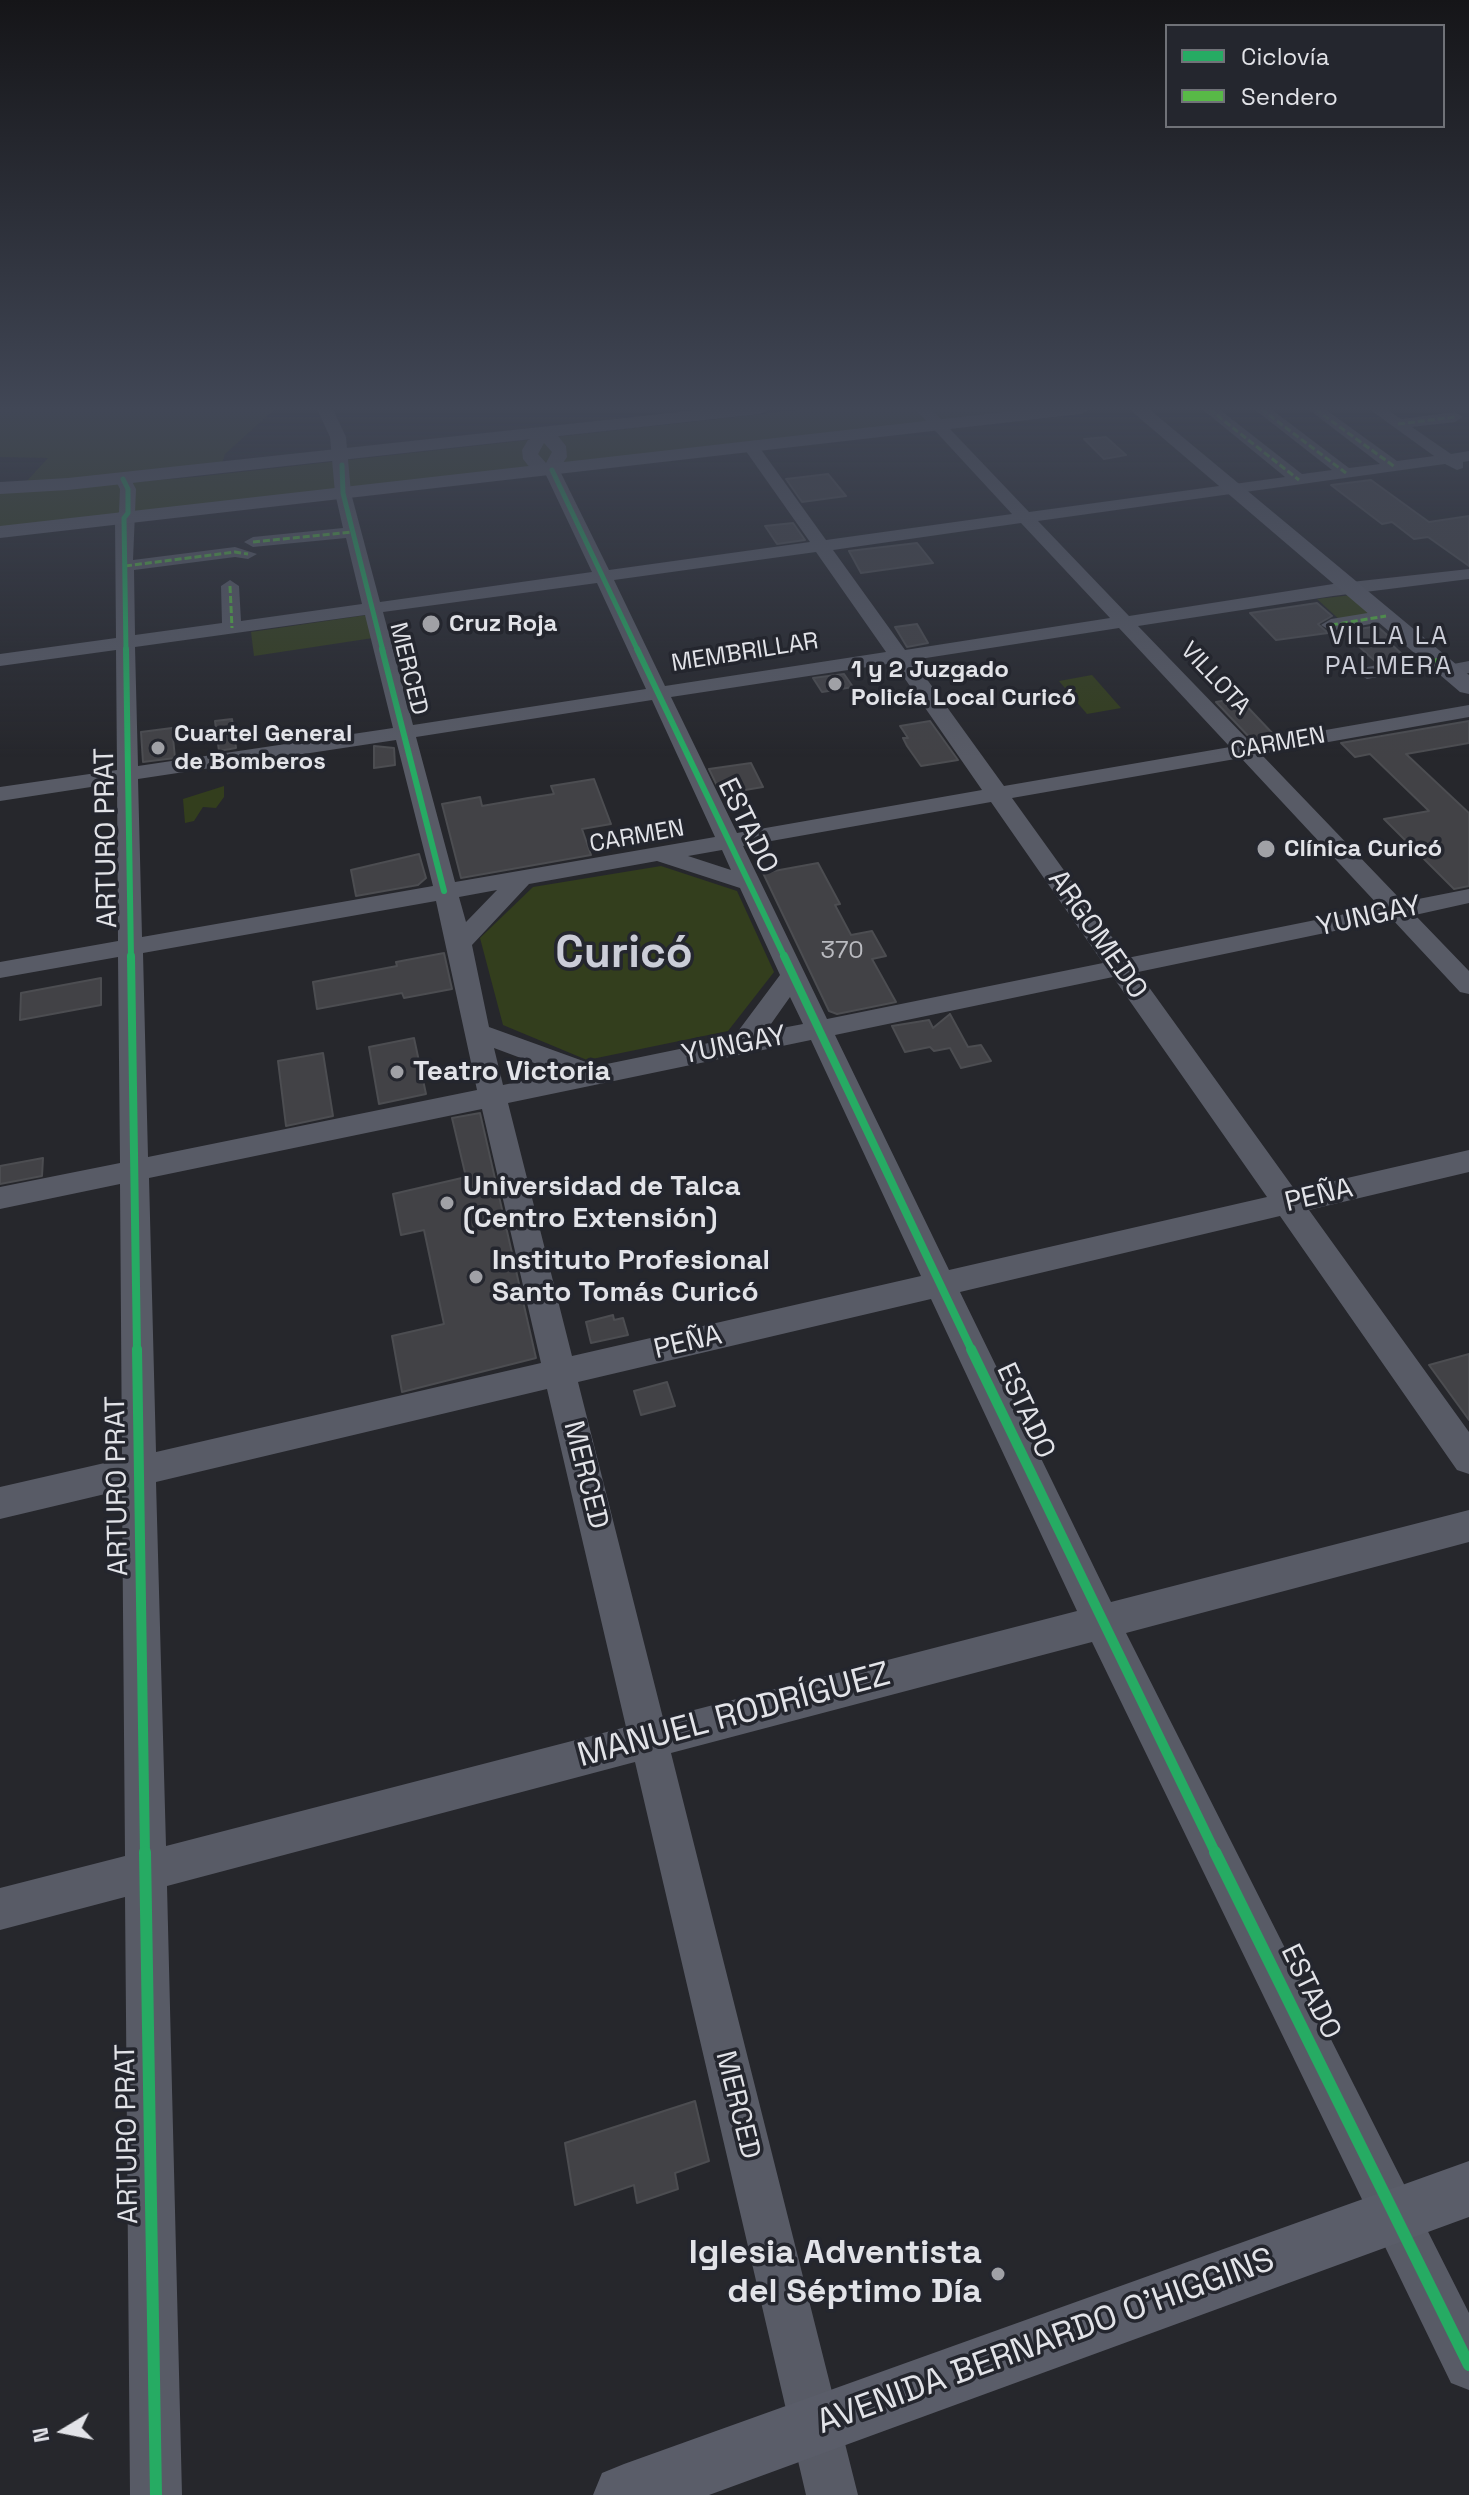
<!DOCTYPE html>
<meta charset="utf-8">
<style>
body{margin:0}
#map{position:relative;width:1469px;height:2495px;overflow:hidden;background:#26272c;font-family:"Space Grotesk",sans-serif}
canvas{display:block}
.legend{position:absolute;left:1165px;top:24px;width:280px;height:104px;box-sizing:border-box;background:#24262e;border:2px solid #707278;margin:0;padding:10px 14px;list-style:none;font-size:24px;color:#e2e3e8}
.legend li{display:flex;align-items:center;gap:16px;height:40px}
.legend b{width:40px;border:2px solid #707278}
.north{position:absolute;left:24px;top:2391px;width:80px;height:80px;-webkit-text-stroke:6px #24262e;paint-order:stroke;rotate:260deg;font-size:22px;font-weight:700;line-height:32px;text-align:center;color:#e2e3e8}
.north::after{content:'';display:block;margin:auto;width:28px;height:36px;background:#e2e3e8;clip-path:polygon(50% 0,100% 100%,50% 72%,0 100%)}
</style>
<div id="map">
<canvas width="1469" height="2495"></canvas>
<ul class="legend">
<li><b style="height:10px;background:#26ab63"></b>Ciclovía</li>
<li><b style="height:10px;background:#58b947"></b>Sendero</li>
</ul>
<div class="north">N</div>
</div>
<script>
const context = document.querySelector('canvas').getContext('2d');
context.lineJoin = 'round';
function fill(path, color) {
  context.fillStyle = color;
  context.fill(path, 'evenodd');
}
function toPath(rows) {
  const path = new Path2D();
  for (const r of rows) {
    path.moveTo(r[0], r[1]);
    for (let i = 2; i < r.length; i += 2) path.lineTo(r[i], r[i + 1]);
  }
  return path;
}
function stroke(path, color, width, dash) {
  context.strokeStyle = color;
  context.lineWidth = width;
  context.lineCap = dash ? 'butt' : 'round';
  context.setLineDash(dash || []);
  context.stroke(path);
}
function write(font, color, halo, rows, align = 'center') {
  context.font = font + ' "Space Grotesk",sans-serif';
  context.lineWidth = 7;
  context.setLineDash([]);
  context.textBaseline = 'middle';
  context.strokeStyle = halo;
  context.fillStyle = color;
  for (const [text, x, y, turn = 0] of rows) {
    context.save();
    context.translate(x, y);
    context.rotate((+turn || 0) * Math.PI / 180);
    context.textAlign = isNaN(turn) ? turn : align;
    if (halo) context.strokeText(text, 0, 0);
    context.fillText(text, 0, 0);
    context.restore();
  }
}
fill(toPath([
 [0,409,275,409,225,454,221,467,25,483,48,458,0,457],
 [807,409,1051,409,0,529,0,493,195,477],
 [1352,595,1377,616,1341,621,1317,599],
 [367,615,373,638,254,656,251,632],
 [1092,675,1121,708,1087,714,1059,681],
 [224,786,224,797,216,808,203,807,194,821,185,823,183,799],
 [661,866,737,891,774,972,728,1031,587,1060,503,1025,480,938,533,887]
]), '#333e1d');
const building = toPath([
 [1106,437,1126,455,1104,459,1084,439,1106,437],
 [828,474,846,496,802,502,786,479,828,474],
 [1371,480,1429,522,1469,516,1469,566,1428,537,1414,539,1392,522,1382,524,1331,485,1371,480],
 [793,523,805,540,777,544,765,526,793,523],
 [917,543,933,563,861,573,849,551,917,543],
 [1317,603,1332,616,1318,624,1328,633,1276,640,1250,613,1317,603],
 [917,624,928,643,907,647,895,627,917,624],
 [1377,626,1395,642,1390,643,1405,657,1376,662,1343,632,1377,626],
 [844,674,853,687,822,692,813,678,844,674],
 [1239,698,1275,736,1252,740,1216,702,1239,698],
 [232,719,236,748,219,751,215,721,232,719],
 [930,721,958,760,921,766,907,746,903,738,908,738,900,726,930,721],
 [1469,721,1469,743,1406,754,1469,813,1469,886,1454,889,1384,819,1429,811,1370,754,1355,757,1341,743,1469,721],
 [172,728,175,758,143,762,141,732,172,728],
 [374,746,394,748,395,765,374,768,374,746],
 [751,763,763,787,721,794,709,769,751,763],
 [594,779,611,824,582,829,591,855,461,878,442,804,480,797,482,806,528,798,554,794,551,786,594,779],
 [419,854,426,878,418,885,356,896,351,870,419,854],
 [818,863,840,904,835,905,851,935,872,931,886,956,872,959,896,1002,837,1014,829,1011,763,873,818,863],
 [444,953,452,989,404,998,402,993,317,1009,313,982,397,966,396,962,444,953],
 [101,978,101,1005,20,1020,21,993,101,978],
 [950,1014,968,1047,981,1045,991,1061,961,1068,950,1048,934,1051,930,1047,905,1052,892,1026,929,1020,933,1028,950,1014],
 [414,1038,426,1094,379,1104,369,1047,414,1038],
 [323,1053,333,1116,286,1126,278,1061,323,1053],
 [480,1113,536,1358,402,1392,392,1336,444,1324,424,1230,401,1235,393,1194,466,1177,452,1118,480,1113],
 [43,1158,42,1176,0,1184,0,1166,43,1158],
 [613,1315,614,1320,623,1318,628,1335,591,1343,586,1322,613,1315],
 [1469,1354,1469,1420,1429,1365,1469,1354],
 [667,1382,675,1406,641,1415,634,1391,667,1382],
 [695,2101,709,2161,675,2173,678,2189,637,2203,634,2185,575,2205,565,2143,695,2101]
]);
fill(building, '#424246');
stroke(building, '#4c4d51', 2);
fill(toPath([
 [317,409,333,409,346,437,351,493,380,602,592,572,545,473,531,469,523,459,522,450,528,440,542,434,558,436,566,446,567,457,559,469,609,570,810,542,743,447,751,442,757,444,826,540,1012,514,915,409,931,409,1029,512,1285,477,1202,409,1219,409,1302,474,1332,470,1254,409,1271,409,1349,468,1380,464,1308,409,1325,409,1397,461,1434,456,1369,409,1386,409,1401,419,1455,412,1463,417,1455,422,1412,427,1451,454,1469,451,1469,461,1463,462,1463,468,1457,470,1445,464,1038,521,1129,616,1333,584,1469,569,1469,579,1333,596,1138,626,1251,743,1469,705,1469,717,1261,754,1403,902,1469,889,1469,903,1415,915,1469,971,1469,994,1460,992,1392,919,1138,972,1295,1190,1469,1150,1469,1172,1309,1210,1469,1432,1469,1474,1457,1470,1280,1216,960,1292,1111,1602,1469,1510,1469,1542,1126,1633,1469,2313,1469,2390,1451,2383,1092,1642,671,1753,858,2495,806,2495,635,1762,167,1886,182,2495,130,2495,125,1897,0,1930,0,1888,125,1856,122,1490,0,1519,0,1487,122,1459,120,1184,0,1209,0,1187,120,1163,118,957,0,978,0,962,118,941,117,783,0,801,0,787,117,770,116,650,0,666,0,654,116,638,115,518,119,512,120,489,115,479,123,474,129,476,136,489,133,560,235,547,257,554,248,559,235,557,134,570,135,635,222,623,221,586,230,580,239,586,241,621,362,604,346,538,253,547,244,542,253,537,343,528,335,493,330,437,317,409],
 [544,443,552,452,546,463,538,454,544,443],
 [1021,523,1110,618,905,650,833,550,1021,523],
 [816,552,886,652,665,686,614,580,816,552],
 [597,583,646,689,413,725,383,612,597,583],
 [365,615,393,728,138,766,135,647,365,615],
 [1119,628,1230,747,1004,786,913,660,1119,628],
 [894,663,982,790,737,833,671,697,894,663],
 [652,700,715,837,455,882,416,737,652,700],
 [396,740,433,886,142,937,138,779,396,740],
 [1241,758,1380,907,1127,958,1012,798,1241,758],
 [991,802,1103,963,827,1019,743,846,991,802],
 [722,850,731,870,688,856,722,850],
 [657,861,740,888,780,975,733,1038,597,1066,489,1027,472,945,529,884,657,861],
 [497,890,466,922,459,897,497,890],
 [436,901,477,1090,148,1157,143,953,436,901],
 [1113,977,1267,1197,949,1270,835,1035,1113,977],
 [790,997,803,1024,766,1031,790,997],
 [811,1040,921,1276,572,1356,508,1103,811,1040],
 [494,1048,561,1073,503,1085,494,1048],
 [482,1109,541,1363,156,1452,149,1178,482,1109],
 [931,1299,1077,1611,663,1718,578,1382,931,1299],
 [547,1389,626,1727,166,1846,156,1482,547,1389],
 [1386,610,1395,616,1393,620,1331,631,1321,625,1331,619,1386,610],
 [1438,654,1445,656,1448,660,1445,664,1367,679,1357,673,1367,667,1438,654],
 [1469,661,1469,673,1450,676,1440,670,1443,666,1469,661]
]), '#585b66');
fill(toPath([
 [707,409,769,409,760,414,68,490,0,494,0,482,68,478,707,409],
 [1031,409,1090,409,1081,414,0,538,0,526,1031,409],
 [1129,409,1149,409,1469,675,1469,694,1460,692,1129,409],
 [1469,2161,1469,2217,709,2495,593,2495,602,2473,624,2464,1469,2161]
]), '#5a5d69');
stroke(toPath([
 [1209,409,1299,480],
 [1261,409,1346,473],
 [1315,409,1395,467],
 [1398,424,1455,417],
 [253,542,353,532],
 [125,566,235,552,248,554],
 [230,586,232,628],
 [1331,625,1386,616]
]), '#58b947', 3, [7, 3]);
stroke(toPath([
 [1367,673,1438,660]
]), '#58b947', 4, [9, 4]);
stroke(toPath([
 [342,465,343,493,383,651],
 [552,470,638,651],
 [123,479,128,489,128,513,124,518,126,651]
]), '#26ab63', 5);
stroke(toPath([
 [126,649,131,958],
 [382,649,444,891],
 [637,649,785,958]
]), '#26ab63', 6);
stroke(toPath([
 [131,956,137,1351],
 [784,956,972,1351]
]), '#26ab63', 8);
stroke(toPath([
 [137,1349,145,1854],
 [971,1349,1216,1854]
]), '#26ab63', 10);
stroke(toPath([
 [145,1852,156,2495],
 [1215,1852,1469,2365]
]), '#26ab63', 12);
const sky = context.createLinearGradient(0, 0, 0, 758);
sky.addColorStop(0, '#151518');
sky.addColorStop(0.54, '#414756');
sky.addColorStop(1, '#41475600');
context.fillStyle = sky;
context.fillRect(0, 0, 1469, 758);
for (const [x, y, r, color] of [
 [431,624,10,"#a0a1a6"],
 [835,684,8,"#a0a1a6"],
 [158,748,8,"#a0a1a6"],
 [1266,849,10,"#a0a1a6"],
 [397,1072,8,"#a0a1a6"],
 [447,1203,8,"#a0a1a6"],
 [476,1277,8,"#a0a1a6"],
 [998,2274,8,"#a0a1a6"]
]) {
  const dot = new Path2D();
  dot.arc(x, y, r, 0, 2 * Math.PI);
  context.fillStyle = color;
  context.fill(dot);
  stroke(dot, '#24262e', 3);
}
write('bold 24px', '#e2e3e8', '#24262e', [
 ["Cruz Roja",449,624],
 ["1 y 2 Juzgado",851,670],
 ["Policía Local Curicó",851,698],
 ["Cuartel General",174,734],
 ["de Bomberos",174,762],
 ["Clínica Curicó",1284,849]
], 'left');
write('24px', '#e2e3e8', '#24262e', [
 ["MEMBRILLAR",745,653,-9],
 ["MERCED",408,669,76],
 ["VILLOTA",1215,679,47],
 ["CARMEN",1278,744,-10],
 ["CARMEN",637,837,-10]
]);
write('24px', '#babbc0', null, [
 ["370",842,951]
]);
context.letterSpacing = '2px';
write('26px', '#cbcdd7', '#24262e', [
 ["VILLA LA",1389,637],
 ["PALMERA",1389,667]
]);
context.letterSpacing = '0px';
write('28px', '#e2e3e8', '#24262e', [
 ["ESTADO",747,826,64],
 ["ARTURO PRAT",107,838,-91],
 ["YUNGAY",1369,917,-12],
 ["ARGOMEDO",1097,935,55],
 ["YUNGAY",734,1046,-11],
 ["PEÑA",1319,1196,-13],
 ["PEÑA",688,1343,-13],
 ["ESTADO",1025,1411,65],
 ["MERCED",585,1475,76],
 ["ARTURO PRAT",118,1486,-91],
 ["ESTADO",1310,1992,64],
 ["MERCED",737,2105,76],
 ["ARTURO PRAT",128,2134,-91]
]);
write('bold 28px', '#e2e3e8', '#24262e', [
 ["Teatro Victoria",413,1072],
 ["Universidad de Talca",463,1187],
 ["(Centro Extensión)",463,1219],
 ["Instituto Profesional",492,1261],
 ["Santo Tomás Curicó",492,1293]
], 'left');
write('34px', '#e2e3e8', '#24262e', [
 ["MANUEL RODRÍGUEZ",734,1716,-15],
 ["AVENIDA BERNARDO O'HIGGINS",1046,2342,-20]
]);
write('bold 34px', '#e2e3e8', '#24262e', [
 ["Iglesia Adventista",982,2254],
 ["del Séptimo Día",982,2293]
], 'right');
write('bold 44px', '#cbcdd7', '#24262e', [
 ["Curicó",624,955]
]);
</script>
